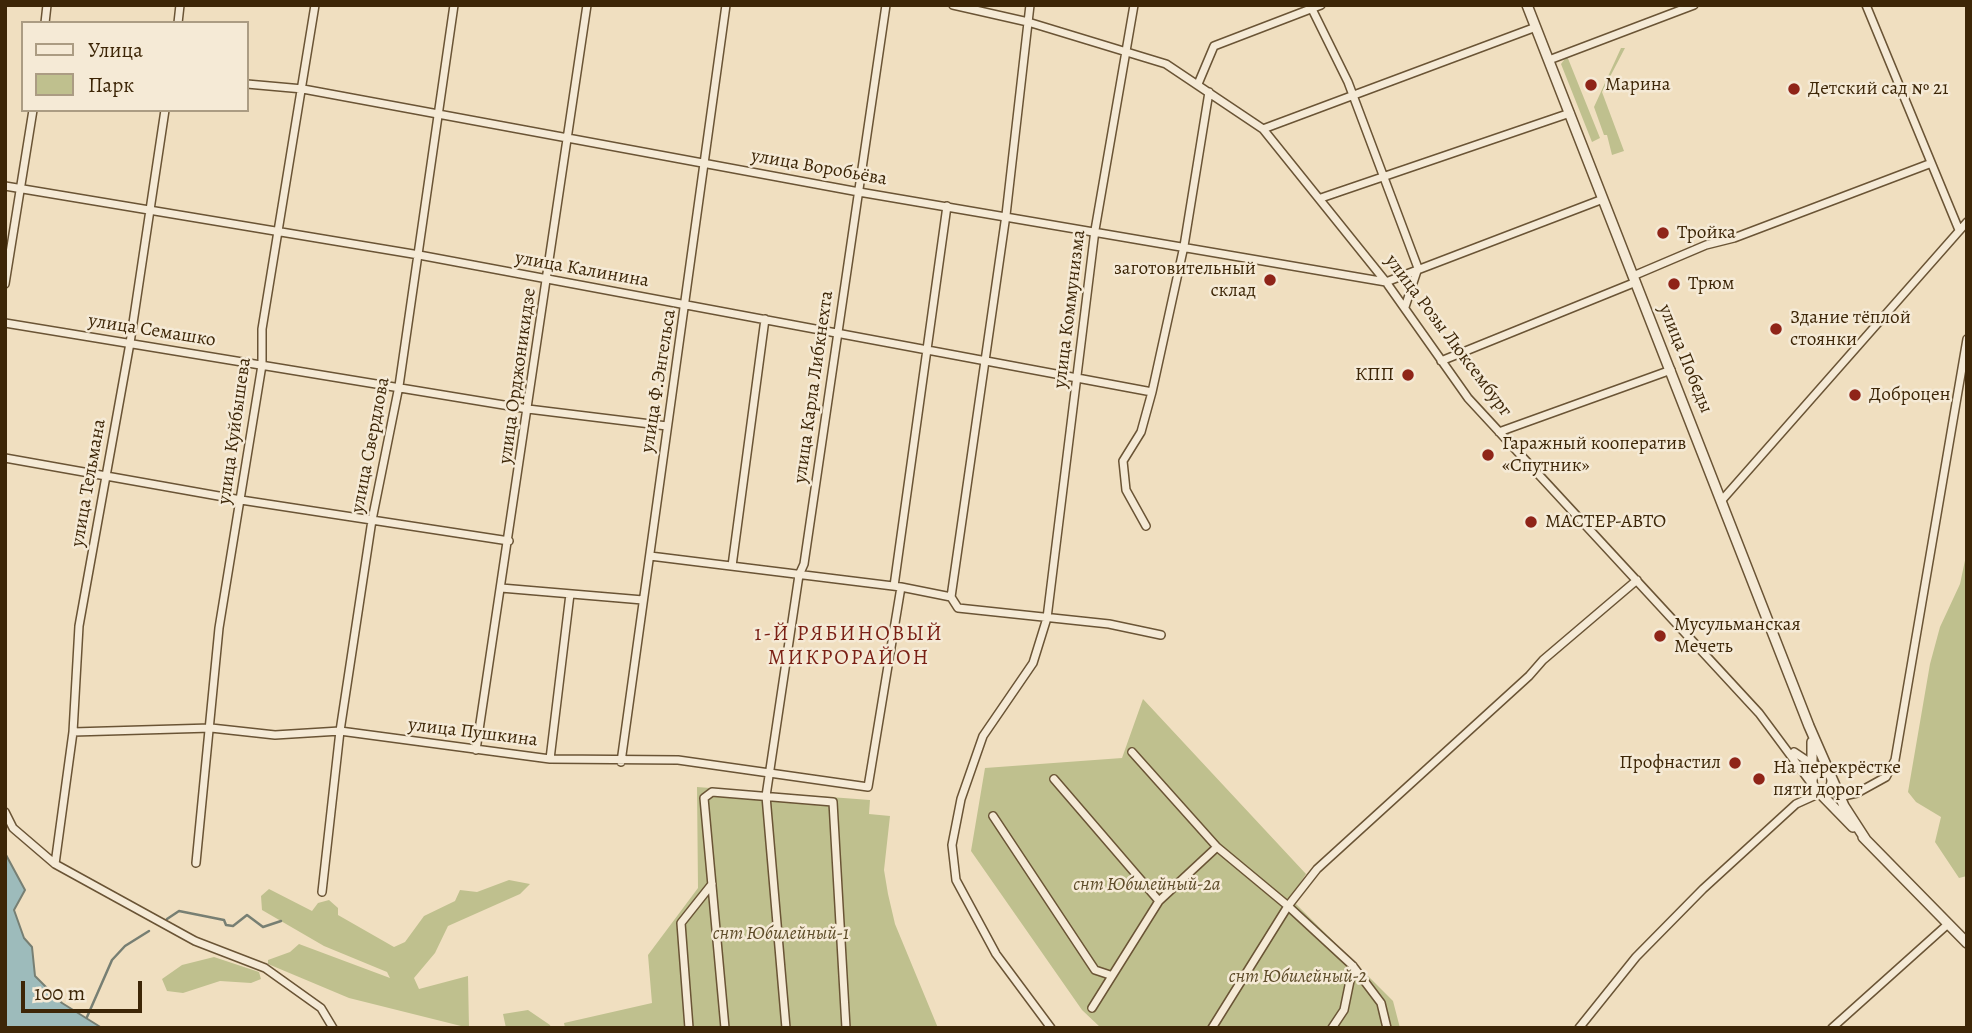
<!DOCTYPE html>
<meta charset="utf-8">
<style>
body{margin:0}
#map{position:relative;width:1972px;height:1033px;overflow:hidden;background:#f0dfc0;font-family:Alegreya,serif}
canvas{display:block}
.frame{position:absolute;inset:0;border:7px solid #3d2607;pointer-events:none}
.legend{position:absolute;left:21px;top:21px;width:228px;height:91px;box-sizing:border-box;background:#f5ead6;border:2px solid #ab9c83;margin:0;padding:9px 12px;list-style:none;font-size:21px;color:#3d2607}
.legend li{display:flex;align-items:center;gap:14px;height:35px}
.legend b{width:35px;border:2px solid #ab9c83}
.scale{position:absolute;left:21px;top:981px;width:121px;height:32px;box-sizing:border-box;border:4px solid #3d2607;border-top:0;padding-left:9px;font-size:21px;line-height:24px;white-space:nowrap;color:#3d2607;-webkit-text-stroke:5px #f5ead6;paint-order:stroke}
</style>
<div id="map">
<canvas width="1972" height="1033"></canvas>
<div class="frame"></div>
<ul class="legend">
<li><b style="height:9px;background:#f5ead6"></b>Улица</li>
<li><b style="height:19px;background:#bfc08e"></b>Парк</li>
</ul>
<div class="scale">100 m</div>
</div>
<script>
const context = document.querySelector('canvas').getContext('2d');
context.lineJoin = 'round';
function fill(path, color) {
  context.fillStyle = color;
  context.fill(path, 'evenodd');
}
function toPath(rows) {
  const path = new Path2D();
  for (const r of rows) {
    if (r.length === 3) {
      path.moveTo(r[0] + r[2], r[1]);
      path.arc(r[0], r[1], r[2], 0, 2 * Math.PI);
      continue;
    }
    path.moveTo(r[0], r[1]);
    for (let i = 2; i < r.length; i += 2) path.lineTo(r[i], r[i + 1]);
  }
  return path;
}
function stroke(path, color, width, dash) {
  context.strokeStyle = color;
  context.lineWidth = width;
  context.lineCap = dash ? 'butt' : 'round';
  context.setLineDash(dash || []);
  context.stroke(path);
}
function write(font, color, halo, rows, align = 'center') {
  context.font = font + ' Alegreya,serif';
  context.lineWidth = 5;
  context.setLineDash([]);
  context.textBaseline = 'middle';
  context.strokeStyle = halo;
  context.fillStyle = color;
  for (const [text, x, y, turn = 0] of rows) {
    context.save();
    context.translate(x, y);
    context.rotate((+turn || 0) * Math.PI / 180);
    context.textAlign = isNaN(turn) ? turn : align;
    if (halo) context.strokeText(text, 0, 0);
    context.fillText(text, 0, 0);
    context.restore();
  }
}
fill(toPath([
 [1621,48,1625,48,1602,92,1624,151,1612,155,1607,135,1604,135,1594,107],
 [1567,56,1600,138,1592,142,1561,64],
 [1967,551,1967,876,1959,878,1935,842,1941,817,1916,802,1908,792,1930,664,1940,627,1960,584],
 [1143,699,1306,874,1290,898,1393,1001,1400,1028,1101,1028,1082,1010,971,851,985,768,1122,758],
 [697,787,870,800,869,814,890,816,884,870,888,894,895,924,938,1028,565,1028,564,1023,652,1003,648,955,698,888],
 [509,880,530,884,520,894,448,926,435,953,414,978,419,989,468,976,469,1028,349,998,268,964,268,960,290,952,299,944,390,978,387,972,324,946,262,910,261,896,269,889,312,911,318,903,329,900,338,908,338,915,394,947,405,942,424,916,455,901,460,890,477,892],
 [214,957,259,972,261,979,251,983,220,981,183,993,167,991,162,979,182,965],
 [528,1010,550,1025,551,1028,506,1028,503,1014]
]), '#bfc08e');
const water = toPath([
 [5,853,25,890,14,910,24,938,32,947,35,976,62,1003,102,1028,5,1028,5,853]
]);
fill(water, '#9dbbbb');
stroke(water, '#777f73', 2);
stroke(toPath([
 [167,919,179,911,224,920,226,925,233,926,247,915,263,927,281,921],
 [87,1017,112,960,125,946,149,931]
]), '#777f73', 2.5);
const minor = toPath([
 [953,5,1028,22,1166,64,1263,129,1386,282,1468,398,1759,713,1814,787],
 [1310,5,1348,82,1418,268,1405,307],
 [1866,5,1959,230],
 [45,23,47,5],
 [178,23,180,5],
 [1549,60,1694,5],
 [247,84,303,89,859,192,1386,282,1603,199],
 [1198,84,1214,46,1321,5],
 [1263,129,1536,27],
 [5,186,419,255,1152,392],
 [1321,198,1570,113],
 [1633,276,1706,245,1734,238,1929,164],
 [5,284,33,110],
 [5,323,528,409,667,426],
 [1441,361,1636,282],
 [1499,432,1671,370],
 [5,458,241,500,509,541],
 [1722,500,1967,222],
 [1146,526,1126,490,1123,461,1141,432,1152,392,1184,246,1209,92],
 [650,556,901,587,951,597,958,608,1109,624,1161,635],
 [732,566,765,319],
 [894,586,947,206],
 [501,588,643,600],
 [951,597,1006,215,1030,5],
 [73,732,211,728,275,735,340,731,550,759,678,760,868,787,901,587],
 [476,750,587,5],
 [1132,752,1217,847,1288,906,1353,966,1381,1003,1387,1028],
 [1794,752,1821,770],
 [550,759,570,594],
 [621,762,726,5],
 [1054,779,1159,901],
 [1839,797,1857,793,1886,777,1895,760,1967,339],
 [5,812,13,828,55,864,195,941,265,968,321,1008,333,1028],
 [993,816,1095,970,1110,975],
 [196,863,219,628,262,365,262,329,315,5],
 [55,864,73,732,79,626,130,343,165,110],
 [322,892,340,731,372,520,399,386,454,5],
 [1092,1008,1159,901,1217,847],
 [689,1028,681,923,712,884],
 [725,1028,704,798,712,792,833,802,846,1028],
 [786,1028,766,796,799,575,804,564,886,5],
 [1051,1028,996,954,956,880,952,845,961,799,983,736,1033,663,1047,618,1095,230,1134,5],
 [1212,1028,1288,906,1317,869,1529,676,1543,660,1637,580],
 [1332,1028,1344,1010,1353,966],
 [1579,1028,1636,957,1703,889,1796,804,1827,790],
 [1832,1028,1948,924]
]);
const tertiary = toPath([
 [1527,5,1809,726,1844,806,1866,840],
 [1822,781,10],
 [1812,776,1812,742],
 [1814,787,1853,827],
 [1863,837,1967,943]
]);
stroke(minor, '#6a5435', 10);
stroke(tertiary, '#6a5435', 12);
stroke(minor, '#f5ead6', 7);
stroke(tertiary, '#f5ead6', 9);
for (const [x, y, r, color] of [
 [1591,85,7,"#8f2418"],
 [1794,89,7,"#8f2418"],
 [1663,233,7,"#8f2418"],
 [1270,280,7,"#8f2418"],
 [1674,284,7,"#8f2418"],
 [1776,329,7,"#8f2418"],
 [1408,375,7,"#8f2418"],
 [1855,395,7,"#8f2418"],
 [1488,455,7,"#8f2418"],
 [1531,522,7,"#8f2418"],
 [1660,636,7,"#8f2418"],
 [1735,763,7,"#8f2418"],
 [1759,779,7,"#8f2418"]
]) {
  const dot = new Path2D();
  dot.arc(x, y, r, 0, 2 * Math.PI);
  context.fillStyle = color;
  context.fill(dot);
  stroke(dot, '#f5ead6', 2.5);
}
write('19px', '#3d2607', '#f5ead6', [
 ["Марина",1605,85],
 ["Детский сад № 21",1808,89],
 ["Тройка",1677,233],
 ["заготовительный",1256,269,"right"],
 ["склад",1256,291,"right"],
 ["Трюм",1688,284],
 ["Здание тёплой",1790,318],
 ["стоянки",1790,340],
 ["КПП",1394,375,"right"],
 ["Доброцен",1869,395],
 ["Гаражный кооператив",1502,444],
 ["«Спутник»",1502,466],
 ["МАСТЕР-АВТО",1545,522],
 ["Мусульманская",1674,625],
 ["Мечеть",1674,647],
 ["Профнастил",1721,763,"right"],
 ["На перекрёстке",1773,768],
 ["пяти дорог",1773,790]
], 'left');
write('19px', '#3d2607', '#f5ead6', [
 ["улица Воробьёва",819,168,10],
 ["улица Калинина",582,270,10],
 ["улица Коммунизма",1070,309,-83],
 ["улица Семашко",152,331,9],
 ["улица Розы Люксембург",1448,336,53],
 ["улица Победы",1685,359,68],
 ["улица Орджоникидзе",518,376,-82],
 ["улица Ф.Энгельса",659,381,-81],
 ["улица Карла Либкнехта",814,387,-82],
 ["улица Куйбышева",235,431,-82],
 ["улица Свердлова",371,445,-79],
 ["улица Тельмана",89,483,-80],
 ["улица Пушкина",473,733,7]
]);
write('italic 19px', '#5e4c29', '#f5ead6', [
 ["снт Юбилейный-2а",1147,885],
 ["снт Юбилейный-1",781,934],
 ["снт Юбилейный-2",1298,977]
]);
context.letterSpacing = '2px';
write('21px', '#7a1f14', '#f5ead6', [
 ["1-Й РЯБИНОВЫЙ",849,635],
 ["МИКРОРАЙОН",849,659]
]);
context.letterSpacing = '0px';
</script>
